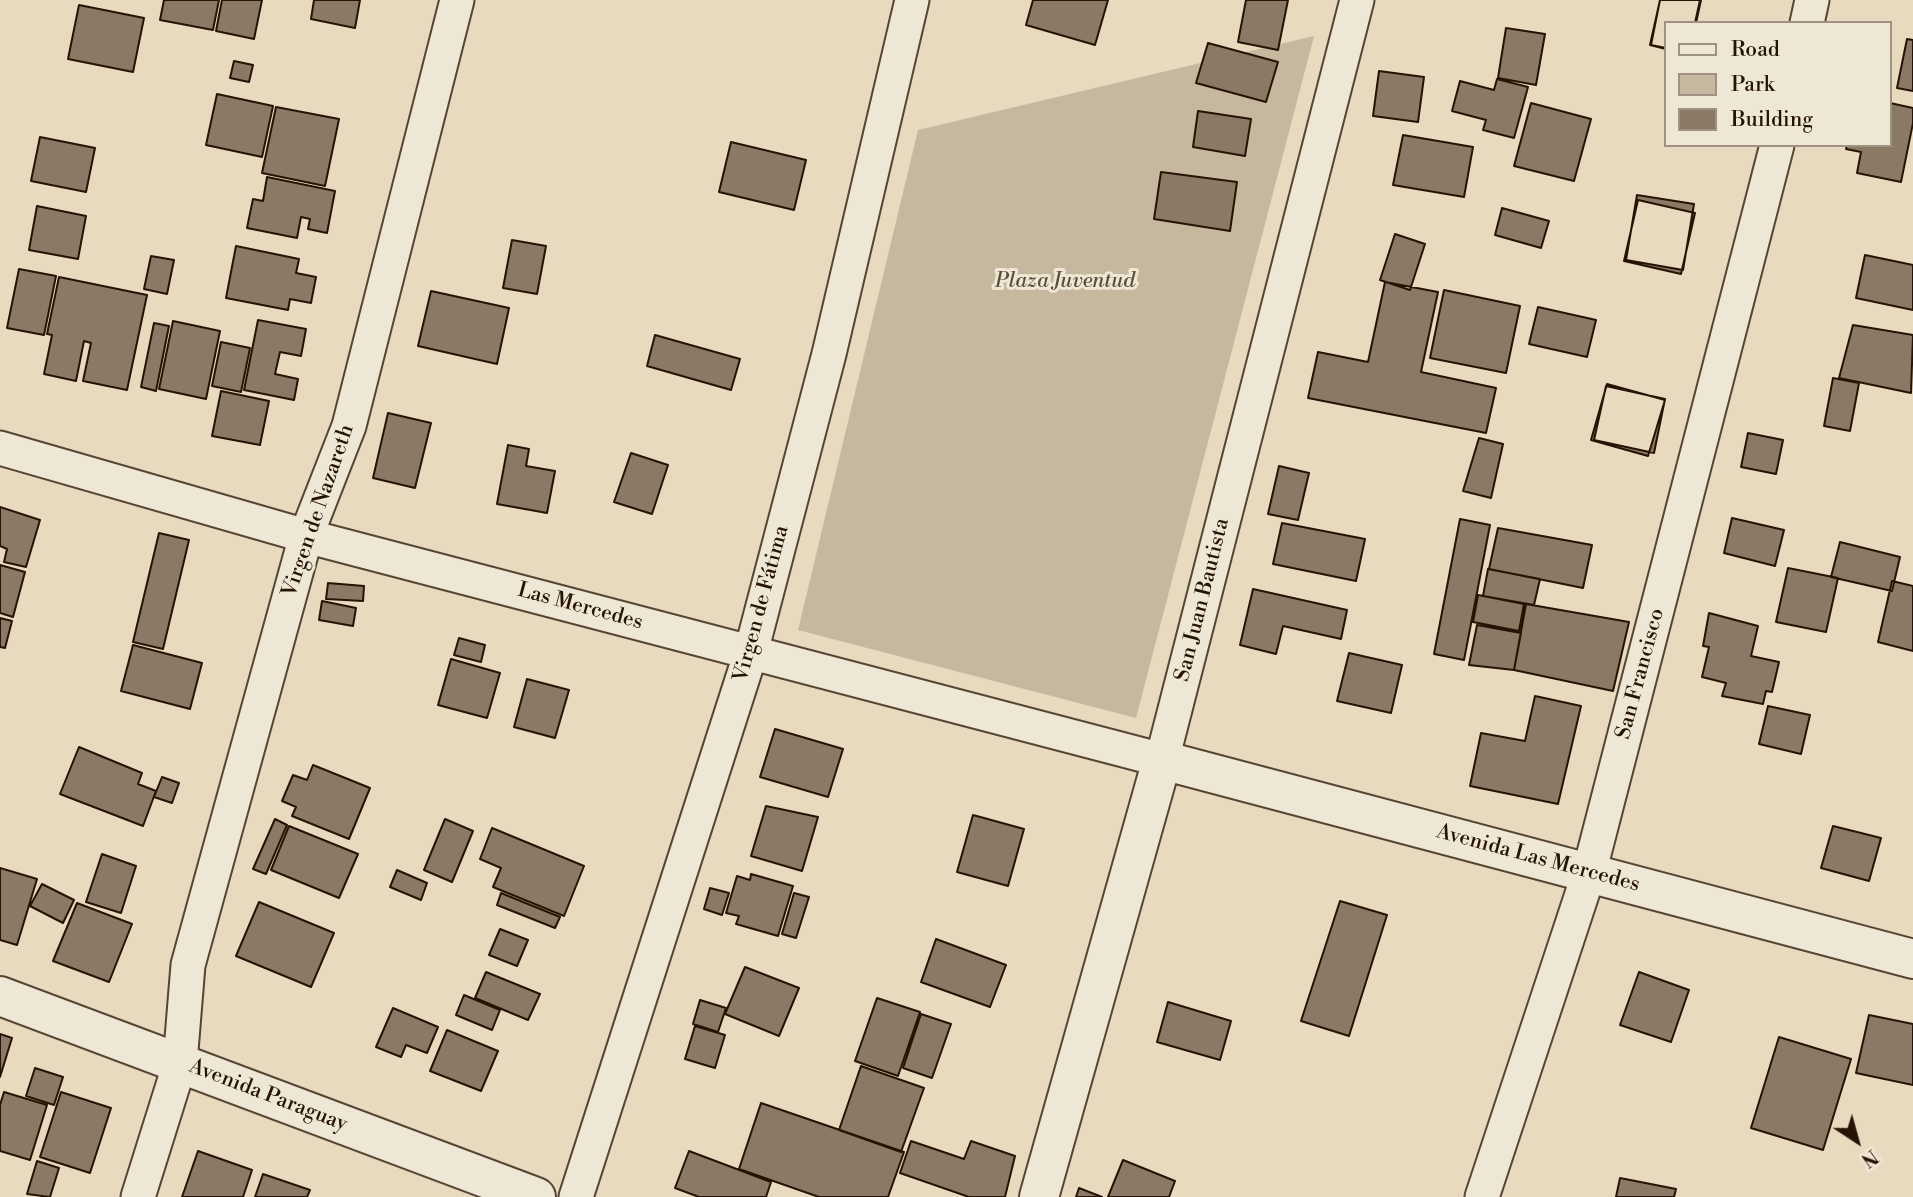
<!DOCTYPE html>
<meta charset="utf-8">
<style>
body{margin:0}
#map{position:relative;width:1913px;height:1197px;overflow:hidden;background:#e7dabe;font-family:"Libre Bodoni",serif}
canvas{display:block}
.legend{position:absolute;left:1664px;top:21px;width:228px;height:126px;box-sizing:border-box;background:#efe7d5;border:2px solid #9f9282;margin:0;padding:9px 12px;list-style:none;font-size:21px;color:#261305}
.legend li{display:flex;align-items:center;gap:14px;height:35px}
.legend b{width:35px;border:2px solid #9f9282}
.north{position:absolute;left:1822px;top:1106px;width:70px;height:70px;-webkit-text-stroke:5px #efe7d5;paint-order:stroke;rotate:144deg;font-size:19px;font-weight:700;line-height:28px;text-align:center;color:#261305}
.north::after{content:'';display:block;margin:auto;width:24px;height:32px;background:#261305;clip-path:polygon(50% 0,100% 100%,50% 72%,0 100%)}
</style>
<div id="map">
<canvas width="1913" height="1197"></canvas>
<ul class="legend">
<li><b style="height:9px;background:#efe7d5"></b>Road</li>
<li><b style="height:19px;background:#c6b89f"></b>Park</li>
<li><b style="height:19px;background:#8a7a65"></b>Building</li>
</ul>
<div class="north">N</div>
</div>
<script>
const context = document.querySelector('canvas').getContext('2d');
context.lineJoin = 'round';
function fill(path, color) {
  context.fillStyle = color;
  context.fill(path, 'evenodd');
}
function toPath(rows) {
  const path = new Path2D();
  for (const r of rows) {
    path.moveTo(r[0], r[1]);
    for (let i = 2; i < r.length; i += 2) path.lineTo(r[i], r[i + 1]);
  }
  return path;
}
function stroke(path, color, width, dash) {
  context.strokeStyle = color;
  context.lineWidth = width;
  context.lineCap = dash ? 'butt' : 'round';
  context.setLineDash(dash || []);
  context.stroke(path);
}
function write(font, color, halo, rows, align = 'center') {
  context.font = font + ' "Libre Bodoni",serif';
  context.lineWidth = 6;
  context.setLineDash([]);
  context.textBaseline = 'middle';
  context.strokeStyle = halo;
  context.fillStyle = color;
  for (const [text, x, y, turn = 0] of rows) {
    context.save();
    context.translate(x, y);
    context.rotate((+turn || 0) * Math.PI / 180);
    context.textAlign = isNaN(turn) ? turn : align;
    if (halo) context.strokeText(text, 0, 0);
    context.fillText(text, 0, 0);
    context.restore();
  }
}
fill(toPath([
 [1314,36,1136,718,798,630,918,130]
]), '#c6b89f');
const building = toPath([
 [164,0,219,0,213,30,160,20,164,0],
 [222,0,262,0,254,39,216,31,222,0],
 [314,0,360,0,355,28,311,19,314,0],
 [1033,0,1108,0,1095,45,1026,25,1033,0],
 [1246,0,1288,0,1278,50,1238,42,1246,0],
 [1660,0,1701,0,1696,23,1666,23,1666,48,1651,45,1660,0],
 [1660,0,1700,0,1695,23,1666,23,1666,49,1650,45,1660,0],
 [79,5,144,18,133,72,68,59,79,5],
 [1506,28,1545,34,1536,85,1498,78,1506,28],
 [1907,39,1913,40,1913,91,1897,88,1907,39],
 [1208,43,1278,62,1266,102,1196,83,1208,43],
 [234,61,253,65,249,82,230,78,234,61],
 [1379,71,1424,77,1418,122,1373,116,1379,71],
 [1497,79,1528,87,1514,138,1483,130,1486,120,1452,111,1460,81,1494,90,1497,79],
 [217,94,273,106,262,157,206,145,217,94],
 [1531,103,1591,119,1574,181,1514,166,1531,103],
 [1890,103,1913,108,1913,123,1901,182,1857,173,1861,152,1846,149,1847,145,1890,145,1890,103],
 [276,107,339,119,325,186,262,173,276,107],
 [1198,111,1251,119,1245,156,1193,147,1198,111],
 [1403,135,1473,147,1464,197,1393,185,1403,135],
 [40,137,95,148,86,192,31,181,40,137],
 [731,142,806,160,794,210,719,192,731,142],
 [1161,172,1237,182,1230,231,1154,219,1161,172],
 [267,177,335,191,327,233,308,229,310,219,301,217,297,238,247,228,253,199,263,201,267,177],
 [1637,195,1694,204,1683,270,1626,260,1637,195],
 [1638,200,1695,213,1681,274,1624,261,1638,200],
 [37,206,86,216,78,259,29,250,37,206],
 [1502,208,1549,221,1541,248,1495,235,1502,208],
 [1395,234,1425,244,1410,290,1380,280,1395,234],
 [512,240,546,246,537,294,503,288,512,240],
 [236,246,299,259,296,273,316,277,311,303,290,299,288,310,226,298,236,246],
 [1865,255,1913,265,1913,310,1856,298,1865,255],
 [151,256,174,260,167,294,144,289,151,256],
 [19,269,56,276,44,335,7,328,19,269],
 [59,277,147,295,127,390,83,381,91,343,84,341,76,381,44,374,52,335,47,334,59,277],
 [1385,282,1438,292,1421,372,1496,388,1486,433,1308,398,1318,352,1368,362,1385,282],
 [1444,290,1520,306,1506,373,1430,358,1444,290],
 [431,291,509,308,497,364,418,346,431,291],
 [1538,307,1596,320,1587,357,1529,344,1538,307],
 [258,320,306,329,301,356,280,352,275,374,298,379,294,400,244,390,258,320],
 [173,321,220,331,206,399,159,389,173,321],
 [154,323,169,326,156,391,141,387,154,323],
 [1853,325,1913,335,1911,393,1839,378,1853,325],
 [655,335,740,359,731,390,647,366,655,335],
 [221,342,250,348,241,392,212,386,221,342],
 [1833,378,1859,383,1850,431,1824,426,1833,378],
 [1607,384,1665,400,1648,456,1591,440,1607,384],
 [1606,386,1665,399,1654,453,1594,440,1606,386],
 [221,391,269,401,260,445,212,436,221,391],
 [388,413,431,423,415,488,373,478,388,413],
 [1748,433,1783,440,1776,474,1741,467,1748,433],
 [1479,438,1503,444,1491,498,1463,491,1479,438],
 [508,445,529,449,526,466,555,471,547,513,497,504,508,445],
 [631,453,668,465,652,514,614,502,631,453],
 [1279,466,1309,473,1298,520,1268,514,1279,466],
 [0,507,40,520,26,567,4,562,7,549,0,546,0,507],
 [1732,518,1784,530,1775,566,1724,553,1732,518],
 [1460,519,1490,525,1464,660,1434,654,1460,519],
 [1282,523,1365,539,1356,581,1273,564,1282,523],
 [1498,528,1592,545,1583,588,1489,569,1498,528],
 [159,533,189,540,163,649,133,642,159,533],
 [1840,542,1900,557,1892,591,1831,577,1840,542],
 [0,565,25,572,13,617,0,613,0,565],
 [1788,568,1838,578,1826,632,1776,622,1788,568],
 [1488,569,1540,579,1534,605,1483,596,1488,569],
 [1892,581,1913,586,1913,651,1878,642,1892,581],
 [328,583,364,586,363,601,326,599,328,583],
 [1253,589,1347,610,1341,639,1283,626,1276,654,1240,645,1253,589],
 [1478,595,1524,604,1519,631,1473,622,1478,595],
 [322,601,356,608,353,626,319,620,322,601],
 [1526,604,1629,622,1613,691,1514,670,1526,604],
 [1709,613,1758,626,1751,656,1779,662,1772,692,1766,691,1763,704,1722,696,1726,683,1702,677,1709,647,1703,646,1709,613],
 [0,618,12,621,5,648,0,647,0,618],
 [1477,625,1521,633,1514,670,1469,665,1477,625],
 [459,638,485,645,481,662,454,655,459,638],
 [133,645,202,663,190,709,121,691,133,645],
 [1349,653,1402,665,1391,713,1337,701,1349,653],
 [451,659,500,673,487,718,438,705,451,659],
 [527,679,569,690,555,738,514,727,527,679],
 [1535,696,1581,706,1558,804,1470,786,1481,733,1525,741,1535,696],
 [1768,706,1810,715,1801,754,1759,744,1768,706],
 [775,729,843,749,828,797,760,777,775,729],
 [79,747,142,773,138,784,156,791,143,826,60,794,79,747],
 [313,765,370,788,349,839,292,816,296,807,282,801,293,775,307,780,313,765],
 [162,777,179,783,172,803,154,797,162,777],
 [766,806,818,817,802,871,751,856,766,806],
 [973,815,1024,829,1008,886,957,872,973,815],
 [275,819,287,825,266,874,253,869,275,819],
 [445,819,473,831,452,882,424,870,445,819],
 [289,826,358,854,339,898,271,870,289,826],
 [1833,826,1881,838,1869,881,1821,868,1833,826],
 [492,828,584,866,564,916,493,887,501,868,480,859,492,828],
 [102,854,136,866,121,913,86,902,102,854],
 [0,868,37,879,17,945,0,940,0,868],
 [397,870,427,883,421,900,390,887,397,870],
 [751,874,793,886,778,936,736,924,739,916,726,913,737,876,750,880,751,874],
 [42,884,74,900,63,923,30,906,42,884],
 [710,888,729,893,722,915,704,909,710,888],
 [501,893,560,917,555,928,497,905,501,893],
 [794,893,809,897,796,938,782,934,794,893],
 [1340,901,1387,915,1349,1036,1301,1021,1340,901],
 [259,902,334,933,311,987,236,956,259,902],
 [77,903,132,924,109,982,53,961,77,903],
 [500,929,528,940,517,966,489,955,500,929],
 [936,939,1006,965,990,1007,921,982,936,939],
 [745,967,799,988,779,1036,725,1014,745,967],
 [486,972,540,994,528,1020,475,998,486,972],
 [1639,972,1689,990,1671,1042,1620,1025,1639,972],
 [464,995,500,1010,492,1030,456,1015,464,995],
 [877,998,920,1012,898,1076,855,1061,877,998],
 [700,1000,726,1008,718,1032,693,1024,700,1000],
 [1168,1002,1231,1021,1220,1060,1157,1042,1168,1002],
 [393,1008,438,1027,427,1053,406,1045,401,1057,376,1047,393,1008],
 [921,1014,951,1024,932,1078,903,1068,921,1014],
 [1869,1015,1913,1024,1913,1085,1856,1073,1869,1015],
 [695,1026,725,1035,715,1068,685,1059,695,1026],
 [447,1030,498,1051,481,1091,430,1071,447,1030],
 [0,1034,12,1038,0,1077,0,1034],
 [1779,1037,1851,1059,1823,1150,1751,1128,1779,1037],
 [861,1066,924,1088,901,1152,839,1130,861,1066],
 [35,1068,63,1077,54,1105,26,1096,35,1068],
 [4,1092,47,1105,30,1160,0,1151,0,1105,4,1092],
 [61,1092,111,1108,90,1173,40,1157,61,1092],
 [761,1103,904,1152,888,1197,819,1197,739,1169,761,1103],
 [911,1141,964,1159,971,1141,1015,1156,1005,1197,969,1197,900,1173,911,1141],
 [198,1151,252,1170,243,1197,182,1197,198,1151],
 [689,1151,771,1182,766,1197,699,1197,675,1188,689,1151],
 [1123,1160,1175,1181,1169,1197,1108,1197,1123,1160],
 [37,1161,59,1168,50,1197,27,1194,37,1161],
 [263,1174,310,1190,307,1197,255,1197,263,1174],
 [1620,1178,1676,1189,1674,1197,1616,1197,1620,1178],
 [1079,1188,1102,1197,1076,1197,1079,1188]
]);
fill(building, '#8a7a65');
stroke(building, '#261305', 2);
const minor = toPath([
 [1807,23,1812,0],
 [0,448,306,536,1162,760,1357,0],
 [138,1197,180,1063,188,965,306,536,349,426,457,0],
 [576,1197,751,652,829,354,912,0],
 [1482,1197,1589,873,1777,145]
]);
const tertiary = toPath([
 [0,996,536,1197],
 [1039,1197,1162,760,1913,959]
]);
stroke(minor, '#564533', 37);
stroke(tertiary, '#564533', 42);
stroke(minor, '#efe7d5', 33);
stroke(tertiary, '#efe7d5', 38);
write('italic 21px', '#5e4d3b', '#efe7d5', [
 ["Plaza Juventud",1065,282]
]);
write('21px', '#261305', '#efe7d5', [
 ["Virgen de Nazareth",319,511,-71],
 ["San Juan Bautista",1203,600,-76],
 ["Virgen de Fátima",762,604,-75],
 ["Las Mercedes",580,607,15],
 ["San Francisco",1641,674,-75],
 ["Avenida Las Mercedes",1538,859,15],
 ["Avenida Paraguay",268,1096,21]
]);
</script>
